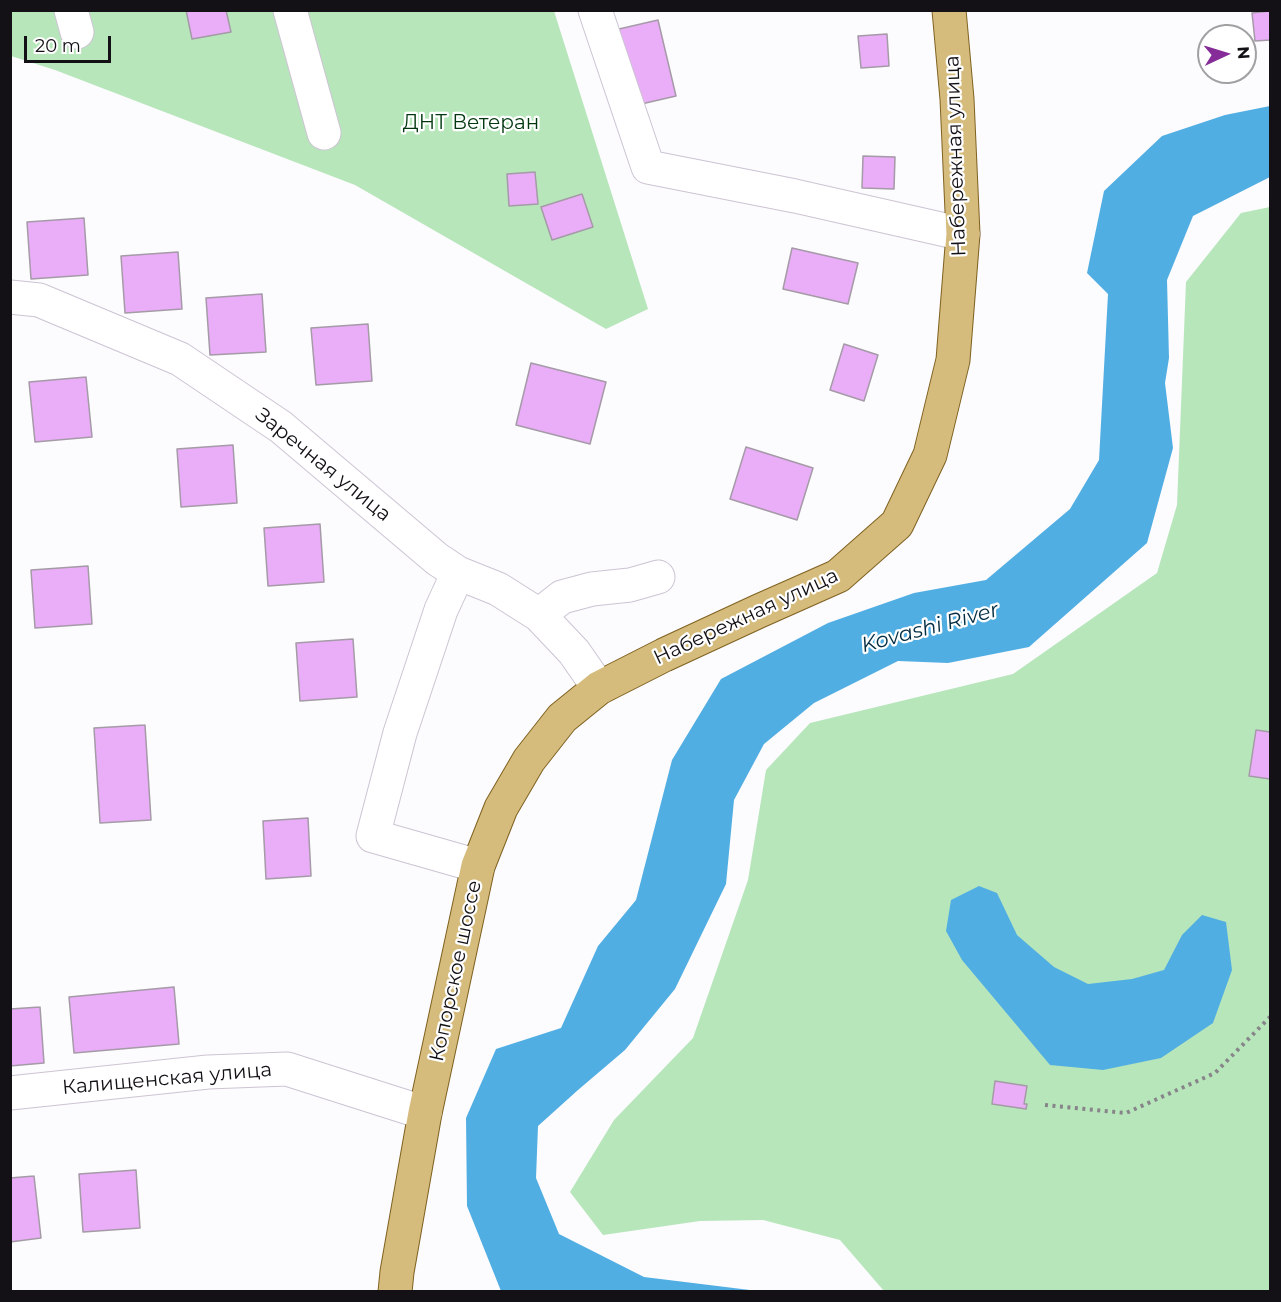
<!DOCTYPE html>
<meta charset="utf-8">
<style>
body{margin:0}
#map{position:relative;width:1281px;height:1302px;overflow:hidden;background:#fcfbfe;font-family:Montserrat,sans-serif}
canvas{display:block}
.frame{position:absolute;inset:0;border:12px solid #141116;pointer-events:none}
.north{position:absolute;left:1197px;top:24px;width:60px;height:60px;box-sizing:border-box;background:#fff;border:2px solid #a1a0a2;border-radius:50%;rotate:86deg;font-size:16px;font-weight:700;line-height:24px;text-align:center;color:#141116}
.north::after{content:'';display:block;margin:auto;width:21px;height:27px;background:#852c99;clip-path:polygon(50% 0,100% 100%,50% 72%,0 100%)}
.scale{position:absolute;left:24px;top:36px;width:87px;height:27px;box-sizing:border-box;border:3px solid #141116;border-top:0;padding-left:8px;font-size:18px;line-height:21px;white-space:nowrap;color:#141116;-webkit-text-stroke:4px #fff;paint-order:stroke}
</style>
<div id="map">
<canvas width="1281" height="1302"></canvas>
<div class="frame"></div>
<div class="north">N</div>
<div class="scale">20 m</div>
</div>
<script>
const context = document.querySelector('canvas').getContext('2d');
context.lineJoin = 'round';
function fill(path, color) {
  context.fillStyle = color;
  context.fill(path, 'evenodd');
}
function toPath(rows) {
  const path = new Path2D();
  for (const r of rows) {
    path.moveTo(r[0], r[1]);
    for (let i = 2; i < r.length; i += 2) path.lineTo(r[i], r[i + 1]);
  }
  return path;
}
function stroke(path, color, width, dash) {
  context.strokeStyle = color;
  context.lineWidth = width;
  context.lineCap = dash ? 'butt' : 'round';
  context.setLineDash(dash || []);
  context.stroke(path);
}
function write(font, color, halo, rows, align = 'center') {
  context.font = font + ' Montserrat,sans-serif';
  context.lineWidth = 4.5;
  context.setLineDash([]);
  context.textBaseline = 'middle';
  context.strokeStyle = halo;
  context.fillStyle = color;
  for (const [text, x, y, turn = 0] of rows) {
    context.save();
    context.translate(x, y);
    context.rotate((+turn || 0) * Math.PI / 180);
    context.textAlign = isNaN(turn) ? turn : align;
    if (halo) context.strokeText(text, 0, 0);
    context.fillText(text, 0, 0);
    context.restore();
  }
}
fill(toPath([
 [10,11,554,11,648,309,606,329,355,185,55,70,11,56],
 [1270,207,1270,1291,884,1291,840,1240,763,1220,700,1221,603,1235,570,1192,614,1120,693,1038,748,880,766,770,810,723,1013,674,1157,573,1177,505,1186,282,1241,213]
]), '#b7e6bb');
fill(toPath([
 [1270,106,1270,177,1193,216,1167,280,1169,358,1165,383,1173,448,1147,543,1029,647,948,663,898,661,814,703,764,744,734,800,726,884,675,989,625,1050,578,1090,538,1126,536,1178,559,1234,644,1277,758,1291,501,1291,467,1206,466,1118,496,1049,561,1028,598,946,636,900,672,760,721,679,828,623,914,593,986,580,1070,509,1099,460,1108,294,1087,273,1104,191,1162,136,1225,115],
 [979,886,997,893,1017,935,1054,967,1088,984,1132,979,1164,970,1182,935,1202,915,1226,922,1232,970,1213,1023,1161,1058,1103,1070,1050,1065,962,960,946,931,951,900]
]), '#51aee3');
const building = toPath([
 [186,10,226,10,231,32,192,39,186,10],
 [1270,11,1270,40,1255,41,1252,13,1270,11],
 [658,20,676,96,637,105,619,29,658,20],
 [887,34,889,66,861,68,858,36,887,34],
 [863,156,895,157,894,189,862,188,863,156],
 [535,172,538,204,509,206,507,174,535,172],
 [582,194,593,227,552,240,541,207,582,194],
 [84,218,88,275,31,279,27,222,84,218],
 [792,248,858,263,848,304,783,289,792,248],
 [178,252,182,309,125,313,121,256,178,252],
 [262,294,266,352,210,355,206,298,262,294],
 [368,324,372,381,316,385,311,328,368,324],
 [844,344,878,355,864,401,830,390,844,344],
 [531,363,606,382,590,444,516,425,531,363],
 [86,377,92,437,35,442,29,382,86,377],
 [233,445,237,503,181,507,177,449,233,445],
 [746,447,813,468,797,520,730,499,746,447],
 [320,524,324,582,268,586,264,528,320,524],
 [88,566,92,624,35,628,31,570,88,566],
 [353,639,357,697,300,701,296,643,353,639],
 [145,725,151,820,100,823,94,728,145,725],
 [1256,730,1270,732,1270,779,1249,776,1256,730],
 [308,818,311,876,266,879,263,821,308,818],
 [174,987,179,1044,74,1053,69,997,174,987],
 [40,1007,44,1063,10,1066,10,1009,40,1007],
 [995,1081,1027,1086,1024,1104,1027,1104,1026,1109,992,1104,995,1081],
 [136,1170,140,1228,83,1232,79,1174,136,1170],
 [34,1176,41,1238,10,1242,10,1178,34,1176]
]);
fill(building, '#e9aef7');
stroke(building, '#a59aa7', 1.5);
const minor = toPath([
 [71,10,77,32],
 [290,10,324,133],
 [595,10,648,167,795,196,963,234],
 [10,297,39,300,180,359,281,427,437,559,458,573,498,589,539,615,574,652,599,688],
 [458,573,441,610,400,733,373,836,478,866],
 [539,615,562,597,592,589,630,585,658,577],
 [10,1093,208,1072,287,1069,425,1113]
]);
const major = toPath([
 [395,1292,397,1272,425,1113,478,866,501,808,529,760,562,718,599,688,664,655,759,611,838,576,897,524,930,455,953,360,963,234,957,99,949,10]
]);
stroke(minor, '#cdc4d3', 35);
stroke(major, '#7f6220', 35);
stroke(toPath([
 [1045,1105,1126,1113,1215,1073,1270,1017]
]), '#878589', 4, [3, 4.5]);
stroke(minor, '#fff', 33);
stroke(major, '#d5bb7c', 33);
write('20px', '#00370e', '#fff', [
 ["ДНТ Ветеран",471,123]
]);
write('20px', '#141116', '#fff', [
 ["Набережная улица",956,156,-92],
 ["Заречная улица",323,465,39],
 ["Набережная улица",746,617,-25],
 ["Копорское шоссе",456,971,-78],
 ["Калищенская улица",167,1079,-5]
]);
write('italic 21px', '#032d43', '#fff', [
 ["Kovashi River",930,628,-15]
]);
</script>
